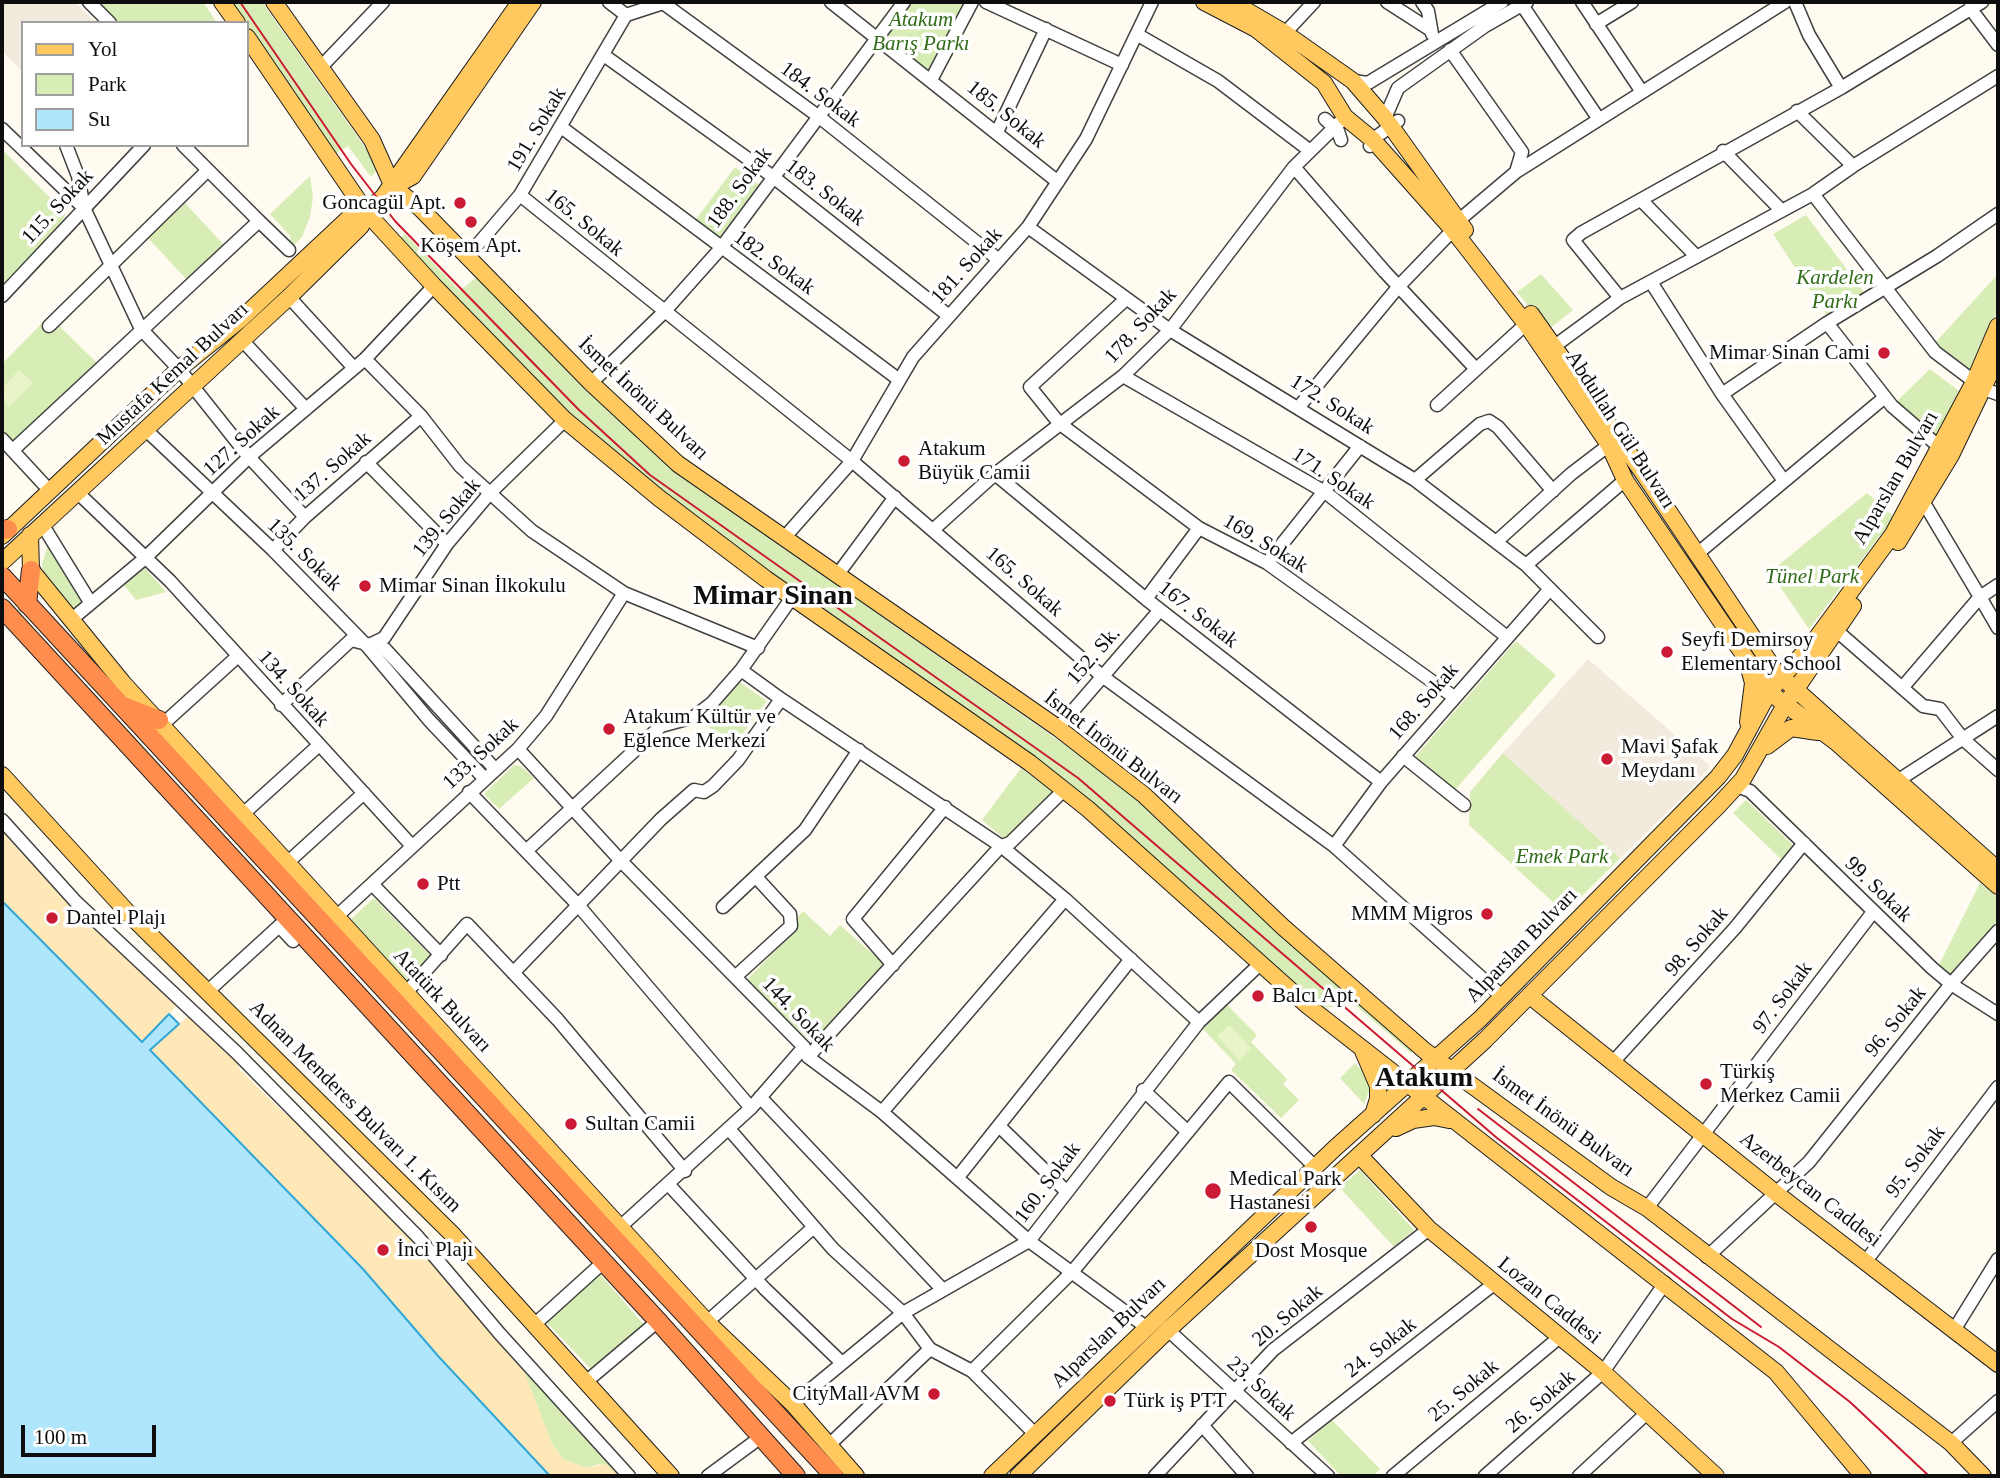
<!DOCTYPE html>
<meta charset="utf-8">
<style>
body{margin:0}
#map{position:relative;width:2000px;height:1478px;overflow:hidden;background:#fffbf0;font-family:Georgia,serif}
canvas{display:block}
.frame{position:absolute;inset:0;border:4px solid #0e0e0e;pointer-events:none}
.legend{position:absolute;left:21px;top:21px;width:228px;height:126px;box-sizing:border-box;background:#fff;border:2px solid #9f9f9f;margin:0;padding:9px 12px;list-style:none;font-size:21px;color:#0e0e0e}
.legend li{display:flex;align-items:center;gap:14px;height:35px}
.legend b{width:35px;border:2px solid #9f9f9f}
.scale{position:absolute;left:21px;top:1425px;width:135px;height:32px;box-sizing:border-box;border:4px solid #0e0e0e;border-top:0;padding-left:9px;font-size:21px;line-height:24px;white-space:nowrap;color:#0e0e0e;-webkit-text-stroke:5px #fff;paint-order:stroke}
</style>
<div id="map">
<canvas width="2000" height="1478"></canvas>
<div class="frame"></div>
<ul class="legend">
<li><b style="height:9px;background:#ffc960"></b>Yol</li>
<li><b style="height:19px;background:#d8edb5"></b>Park</li>
<li><b style="height:19px;background:#b0e6fb"></b>Su</li>
</ul>
<div class="scale">100 m</div>
</div>
<script>
const context = document.querySelector('canvas').getContext('2d');
context.lineJoin = 'round';
function fill(path, color) {
  context.fillStyle = color;
  context.fill(path, 'evenodd');
}
function toPath(rows) {
  const path = new Path2D();
  for (const r of rows) {
    path.moveTo(r[0], r[1]);
    for (let i = 2; i < r.length; i += 2) path.lineTo(r[i], r[i + 1]);
  }
  return path;
}
function stroke(path, color, width, dash) {
  context.strokeStyle = color;
  context.lineWidth = width;
  context.lineCap = dash ? 'butt' : 'round';
  context.setLineDash(dash || []);
  context.stroke(path);
}
function write(font, color, halo, rows, align = 'center') {
  context.font = font + ' Georgia,serif';
  context.lineWidth = 7;
  context.setLineDash([]);
  context.textBaseline = 'middle';
  context.strokeStyle = halo;
  context.fillStyle = color;
  for (const [text, x, y, turn = 0] of rows) {
    context.save();
    context.translate(x, y);
    context.rotate((+turn || 0) * Math.PI / 180);
    context.textAlign = isNaN(turn) ? turn : align;
    if (halo) context.strokeText(text, 0, 0);
    context.fillText(text, 0, 0);
    context.restore();
  }
}
fill(toPath([
 [92,2,203,2,217,23,118,23,115,17,111,20],
 [227,2,262,2,379,167,371,177,348,146,333,155,247,30,247,23,242,23],
 [904,2,972,2,931,80,877,39],
 [2,149,66,214,60,225,2,285],
 [735,167,762,187,720,243,693,223],
 [310,176,313,197,310,217,302,237,294,245,289,240,291,237,270,214],
 [185,203,224,245,187,280,148,238],
 [1806,215,1866,295,1830,320,1773,234],
 [405,234,460,291,479,275,636,436,711,497,1112,778,1414,1050,1411,1053,1340,992,1330,1002,1335,1007,1318,1007,1085,800,582,434,397,242],
 [1541,274,1573,310,1548,330,1517,292],
 [1998,274,1998,310,1969,372,1934,344],
 [49,316,97,363,13,442,2,432,2,364],
 [1930,369,1963,394,1935,443,1892,406],
 [1867,493,1894,517,1809,629,1770,572],
 [49,542,84,600,72,610,43,575,42,564],
 [143,566,166,592,136,600,123,584],
 [1516,641,1556,675,1455,790,1415,757],
 [738,681,767,701,737,741,699,723],
 [1503,753,1620,858,1565,913,1469,825,1470,792],
 [514,765,521,766,534,778,499,809,484,794],
 [1021,768,1054,792,1006,840,982,820],
 [1746,800,1794,846,1781,859,1733,813],
 [1980,883,1998,898,1998,924,1951,979,1938,967],
 [374,898,433,958,410,984,350,920],
 [803,911,830,936,840,925,884,964,819,1038,809,1040,746,981,793,932,794,921],
 [1227,1005,1257,1035,1251,1042,1287,1079,1283,1084,1299,1100,1281,1118,1231,1070,1236,1064,1203,1029],
 [1355,1063,1369,1078,1370,1088,1364,1104,1340,1078],
 [1360,1170,1414,1230,1394,1247,1340,1188],
 [600,1274,644,1325,593,1371,546,1322],
 [533,1360,632,1468,621,1475,600,1464,586,1468,563,1459,552,1444,529,1390,523,1368],
 [1331,1419,1380,1469,1373,1476,1341,1476,1308,1441]
]), '#d8edb5');
fill(toPath([
 [2,824,18,842,14,845,22,854,26,852,178,1004,142,1042,2,901],
 [188,1016,234,1056,240,1070,281,1110,323,1145,435,1262,523,1368,552,1444,563,1459,586,1468,605,1464,623,1476,550,1476,439,1357,363,1269,150,1050]
]), '#ffe8b8');
fill(toPath([
 [19,370,33,383,9,407,2,400,2,388],
 [1229,1025,1251,1048,1239,1060,1217,1036]
]), '#e9f4c8');
fill(toPath([
 [2,2,75,2,96,23,23,23,23,72,2,51],
 [1588,659,1710,766,1693,787,1620,858,1503,753]
]), '#f1eadd');
const water = toPath([
 [2,901,142,1042,169,1014,179,1024,150,1050,363,1269,439,1357,550,1476,2,1476,2,901]
]);
fill(water, '#b0e6fb');
stroke(water, '#30a6d9', 2);
const minor = toPath([
 [89,2,110,23],
 [609,2,626,15,663,3,818,116,999,260],
 [831,2,1058,182],
 [986,2,1122,65],
 [1387,2,1429,29],
 [1422,2,1428,11,1432,34],
 [1520,2,1598,118],
 [1582,2,1642,92],
 [1795,2,1809,35,1841,88],
 [1970,8,1998,45],
 [1596,24,1632,2],
 [1285,33,1314,2],
 [1138,35,1218,81,1309,150],
 [1450,50,1522,152,1516,172,1458,221],
 [605,56,772,176,949,316],
 [320,68,383,2],
 [931,80,972,2],
 [1353,81,1368,83,1502,2],
 [1385,118,1398,88,1485,26,1527,2],
 [1325,119,1338,131,1341,140],
 [561,127,898,379],
 [2,129,84,208,141,329,179,369,249,457,305,517],
 [997,132,1046,29],
 [66,145,78,176,84,208],
 [183,145,259,221],
 [1370,146,1376,137,1398,121],
 [1723,151,1782,211],
 [1853,166,1998,76],
 [1294,167,1385,272,1475,368],
 [1516,172,1785,2],
 [1813,194,1935,352,1984,389,1998,394],
 [520,195,852,461,1102,676,1334,846,1502,996],
 [1641,200,1695,255],
 [1028,227,1170,330,1415,480,1526,565,1598,637],
 [468,256,520,195,626,15],
 [1651,282,1722,394,1784,481],
 [2,296,144,145],
 [289,297,353,367],
 [1620,298,1573,240,1581,233,1841,88,1982,2],
 [1126,299,1030,387,1059,423,1199,528,1267,563,1454,697],
 [49,326,208,170],
 [242,340,306,409],
 [1556,345,1620,298,1813,194,1853,166,1797,111],
 [365,359,421,416,460,466,532,531,624,593,758,648],
 [1123,376,1325,492,1507,637],
 [591,383,664,312,721,248,904,2],
 [1722,394,1827,323],
 [1437,405,1526,324],
 [1298,408,1399,286,1453,230],
 [145,429,273,550,367,646,429,720,484,778],
 [2,439,50,491],
 [13,450,259,221,289,250],
 [1944,451,1892,406,1827,323,1937,256,1998,214],
 [366,462,447,544],
 [995,474,1146,599,1381,782],
 [1415,480,1480,424,1489,421,1498,427,1553,491],
 [77,492,170,581,412,846],
 [1924,503,1980,597,1998,585],
 [42,524,90,602],
 [934,529,995,474,1123,376,1170,330,1294,167,1345,117],
 [784,538,852,461,913,357,1028,227,1086,139,1152,2],
 [1496,542,1571,474,1609,445],
 [273,550,305,517,421,416],
 [1697,554,1885,397],
 [1267,563,1360,446],
 [1526,565,1625,480],
 [838,574,895,497],
 [1146,599,1199,528],
 [72,619,144,559,249,457,365,359,434,286],
 [1837,631,1923,706,1940,709,1963,739,1998,770],
 [367,646,384,638,447,544,490,493,565,420],
 [1902,688,1980,597,1998,628],
 [781,699,1001,846,808,1057],
 [281,705,351,640,375,646,385,649,494,768],
 [163,724,238,656],
 [1058,728,1160,610],
 [518,749,621,861,804,1047,808,1057,882,1112,1029,1241,1146,1327],
 [1403,756,1464,805],
 [1897,781,1998,716],
 [1737,786,1750,791,1932,968,1951,984,1998,1014],
 [1064,790,1010,843,1001,846,1065,899,1199,1022],
 [469,792,578,905,751,1108],
 [243,814,318,746],
 [2,820,76,902,237,1053,418,1237,500,1334,629,1476],
 [1334,846,1381,782,1550,589],
 [526,851,661,726,694,717,712,703,741,670,793,596],
 [287,863,364,793],
 [372,884,441,955],
 [723,907,805,830,859,750],
 [335,918,518,749,546,716,624,593],
 [279,926,293,941],
 [893,965,853,919,945,807],
 [513,973,661,819,694,790,704,792,713,786,738,760,781,699,741,670],
 [735,977,791,926,790,914,756,877],
 [208,991,288,918],
 [405,994,467,924,558,1020,685,1171],
 [1613,1062,1735,928,1804,843],
 [1143,1090,1188,1132],
 [760,1097,943,1290],
 [882,1112,1065,899],
 [999,1126,1066,1191],
 [729,1129,833,1249,903,1313,930,1349,972,1371,1035,1434],
 [958,1177,1131,959],
 [669,1185,765,1289,841,1362],
 [1647,1208,1873,912],
 [620,1227,751,1108,804,1047],
 [1707,1257,1809,1162,1951,984,1998,931],
 [1866,1261,1998,1087],
 [707,1322,814,1227],
 [535,1324,598,1267],
 [1168,1330,1328,1476],
 [1954,1330,1998,1259],
 [972,1371,1073,1271,1229,1082,1315,1167],
 [587,1381,658,1321],
 [793,1404,903,1313,1029,1241,1199,1022,1260,964],
 [1202,1425,1247,1476],
 [1291,1443,1495,1283],
 [1951,1443,1998,1401],
 [829,1445,930,1349],
 [708,1476,761,1437],
 [1155,1476,1273,1350,1429,1229],
 [1393,1476,1561,1336],
 [1485,1476,1603,1372,1665,1283],
 [1579,1476,1648,1412]
]);
const major = toPath([
 [222,2,237,23],
 [274,2,372,140,393,187,420,208,591,383,678,464,1058,728,1144,795,1283,927,1425,1051,1611,1187,1647,1208,1951,1443,1983,1476],
 [1204,2,1256,29,1324,83,1345,117,1373,140,1453,230,1526,324,1609,445,1625,480,1769,692,1836,742,1998,886],
 [1232,2,1285,33,1353,81,1385,118,1465,230],
 [247,37,366,212,434,286,565,420,659,498,766,579,1030,763,1088,809,1308,1006,1776,1372,1863,1476],
 [393,187,413,176,533,2],
 [1531,314,1643,473,1776,672,1998,870],
 [30,535,31,570,123,683,620,1227,707,1322,793,1404,856,1476],
 [2,536,179,369,241,319,352,215,366,212,383,197,520,2],
 [1898,542,1951,455,1998,357],
 [2,562,289,297,361,226,366,212],
 [1748,722,1753,683,1749,668],
 [1767,746,1791,728,1818,732],
 [2,775,130,915,454,1236,671,1476],
 [1530,996,1777,1194,1998,1364],
 [1363,1051,1378,1086,1378,1099,1373,1115],
 [1396,1128,1413,1120,1434,1117,1449,1120],
 [1359,1155,1429,1229,1603,1372,1716,1476],
 [992,1476,1335,1148,1480,1019,1718,777,1735,755,1769,692,1815,640,1893,534,1974,382,1998,326],
 [1018,1476,1168,1330,1485,1040,1718,806,1743,779,1785,705,1853,606]
]);
const highway = toPath([
 [2,530,8,529],
 [2,576,834,1476],
 [27,604,31,570],
 [2,608,658,1321,796,1476],
 [123,706,159,720]
]);
stroke(minor, '#414141', 15);
stroke(major, '#1f1f1f', 18);
stroke(highway, '#1f1f1f', 20);
stroke(minor, '#fff', 12);
stroke(major, '#ffc960', 16);
stroke(highway, '#ff8e4e', 18);
stroke(toPath([
 [240,2,351,164,395,221,578,409,650,475,1078,778,1497,1138,1732,1319,1779,1347,1850,1402,1929,1476],
 [1478,1109,1761,1327]
]), '#cb1a33', 2);
for (const [x, y, r, color] of [
 [460,203,7,"#cb1a33"],
 [471,222,7,"#cb1a33"],
 [1884,353,7,"#cb1a33"],
 [904,461,7,"#cb1a33"],
 [365,586,7,"#cb1a33"],
 [1667,652,7,"#cb1a33"],
 [609,729,7,"#cb1a33"],
 [1607,759,7,"#cb1a33"],
 [423,884,7,"#cb1a33"],
 [1487,914,7,"#cb1a33"],
 [52,918,7,"#cb1a33"],
 [1258,996,7,"#cb1a33"],
 [1706,1084,7,"#cb1a33"],
 [571,1124,7,"#cb1a33"],
 [1213,1191,9,"#cb1a33"],
 [1311,1227,7,"#cb1a33"],
 [383,1250,7,"#cb1a33"],
 [934,1394,7,"#cb1a33"],
 [1110,1401,7,"#cb1a33"]
]) {
  const dot = new Path2D();
  dot.arc(x, y, r, 0, 2 * Math.PI);
  context.fillStyle = color;
  context.fill(dot);
  stroke(dot, '#fff', 2.5);
}
write('italic 21px', '#326c19', '#fff', [
 ["Atakum",921,20],
 ["Barış Parkı",921,44],
 ["Kardelen",1835,278],
 ["Parkı",1835,302],
 ["Tünel Park",1812,577],
 ["Emek Park",1562,857]
]);
write('21px', '#0e0e0e', '#fff', [
 ["184. Sokak",820,95,37],
 ["185. Sokak",1006,115,39],
 ["191. Sokak",537,130,-59],
 ["188. Sokak",740,188,-54],
 ["183. Sokak",825,193,38],
 ["115. Sokak",58,207,-47],
 ["165. Sokak",584,223,39],
 ["182. Sokak",774,263,36],
 ["181. Sokak",967,266,-48],
 ["178. Sokak",1141,326,-47],
 ["Mustafa Kemal Bulvarı",173,374,-43],
 ["İsmet İnönü Bulvarı",643,399,43],
 ["172. Sokak",1332,405,32],
 ["Abdullah Gül Bulvarı",1620,430,57],
 ["127. Sokak",242,441,-42],
 ["137. Sokak",333,467,-41],
 ["Alparslan Bulvarı",1896,478,-60],
 ["171. Sokak",1333,479,34],
 ["139. Sokak",447,518,-51],
 ["169. Sokak",1265,544,31],
 ["135. Sokak",304,555,44],
 ["165. Sokak",1024,582,41],
 ["167. Sokak",1198,615,38],
 ["152. Sk.",1094,656,-49],
 ["134. Sokak",293,689,48],
 ["168. Sokak",1424,702,-49],
 ["İsmet İnönü Bulvarı",1113,748,38],
 ["133. Sokak",481,754,-43],
 ["99. Sokak",1878,890,44],
 ["98. Sokak",1697,942,-49],
 ["Alparslan Bulvarı",1522,946,-46],
 ["97. Sokak",1783,998,-53],
 ["Atatürk Bulvarı",442,1001,47],
 ["144. Sokak",798,1015,46],
 ["96. Sokak",1896,1022,-51],
 ["Adnan Menderes Bulvarı 1. Kısım",355,1107,45],
 ["İsmet İnönü Bulvarı",1563,1123,36],
 ["95. Sokak",1916,1162,-53],
 ["160. Sokak",1048,1183,-53],
 ["Azerbeycan Caddesi",1810,1190,38],
 ["Lozan Caddesi",1549,1301,39],
 ["20. Sokak",1288,1316,-40],
 ["Alparslan Bulvarı",1109,1333,-44],
 ["24. Sokak",1381,1348,-38],
 ["23. Sokak",1261,1389,42],
 ["25. Sokak",1464,1391,-40],
 ["26. Sokak",1541,1402,-41]
]);
write('21px', '#0e0e0e', '#fff', [
 ["Goncagül Apt.",446,203,"right"],
 ["Köşem Apt.",471,246,"center"],
 ["Mimar Sinan Cami",1870,353,"right"],
 ["Atakum",918,449],
 ["Büyük Camii",918,473],
 ["Mimar Sinan İlkokulu",379,586],
 ["Seyfi Demirsoy",1681,640],
 ["Elementary School",1681,664],
 ["Atakum Kültür ve",623,717],
 ["Eğlence Merkezi",623,741],
 ["Mavi Şafak",1621,747],
 ["Meydanı",1621,771],
 ["Ptt",437,884],
 ["MMM Migros",1473,914,"right"],
 ["Dantel Plajı",66,918],
 ["Balcı Apt.",1272,996],
 ["Türkiş",1720,1072],
 ["Merkez Camii",1720,1096],
 ["Sultan Camii",585,1124],
 ["Medical Park",1229,1179],
 ["Hastanesi",1229,1203],
 ["İnci Plajı",397,1250],
 ["Dost Mosque",1311,1251,"center"],
 ["CityMall AVM",920,1394,"right"],
 ["Türk iş PTT",1124,1401]
], 'left');
write('bold 28px', '#0e0e0e', '#fff', [
 ["Mimar Sinan",773,597],
 ["Atakum",1424,1079]
]);
</script>
